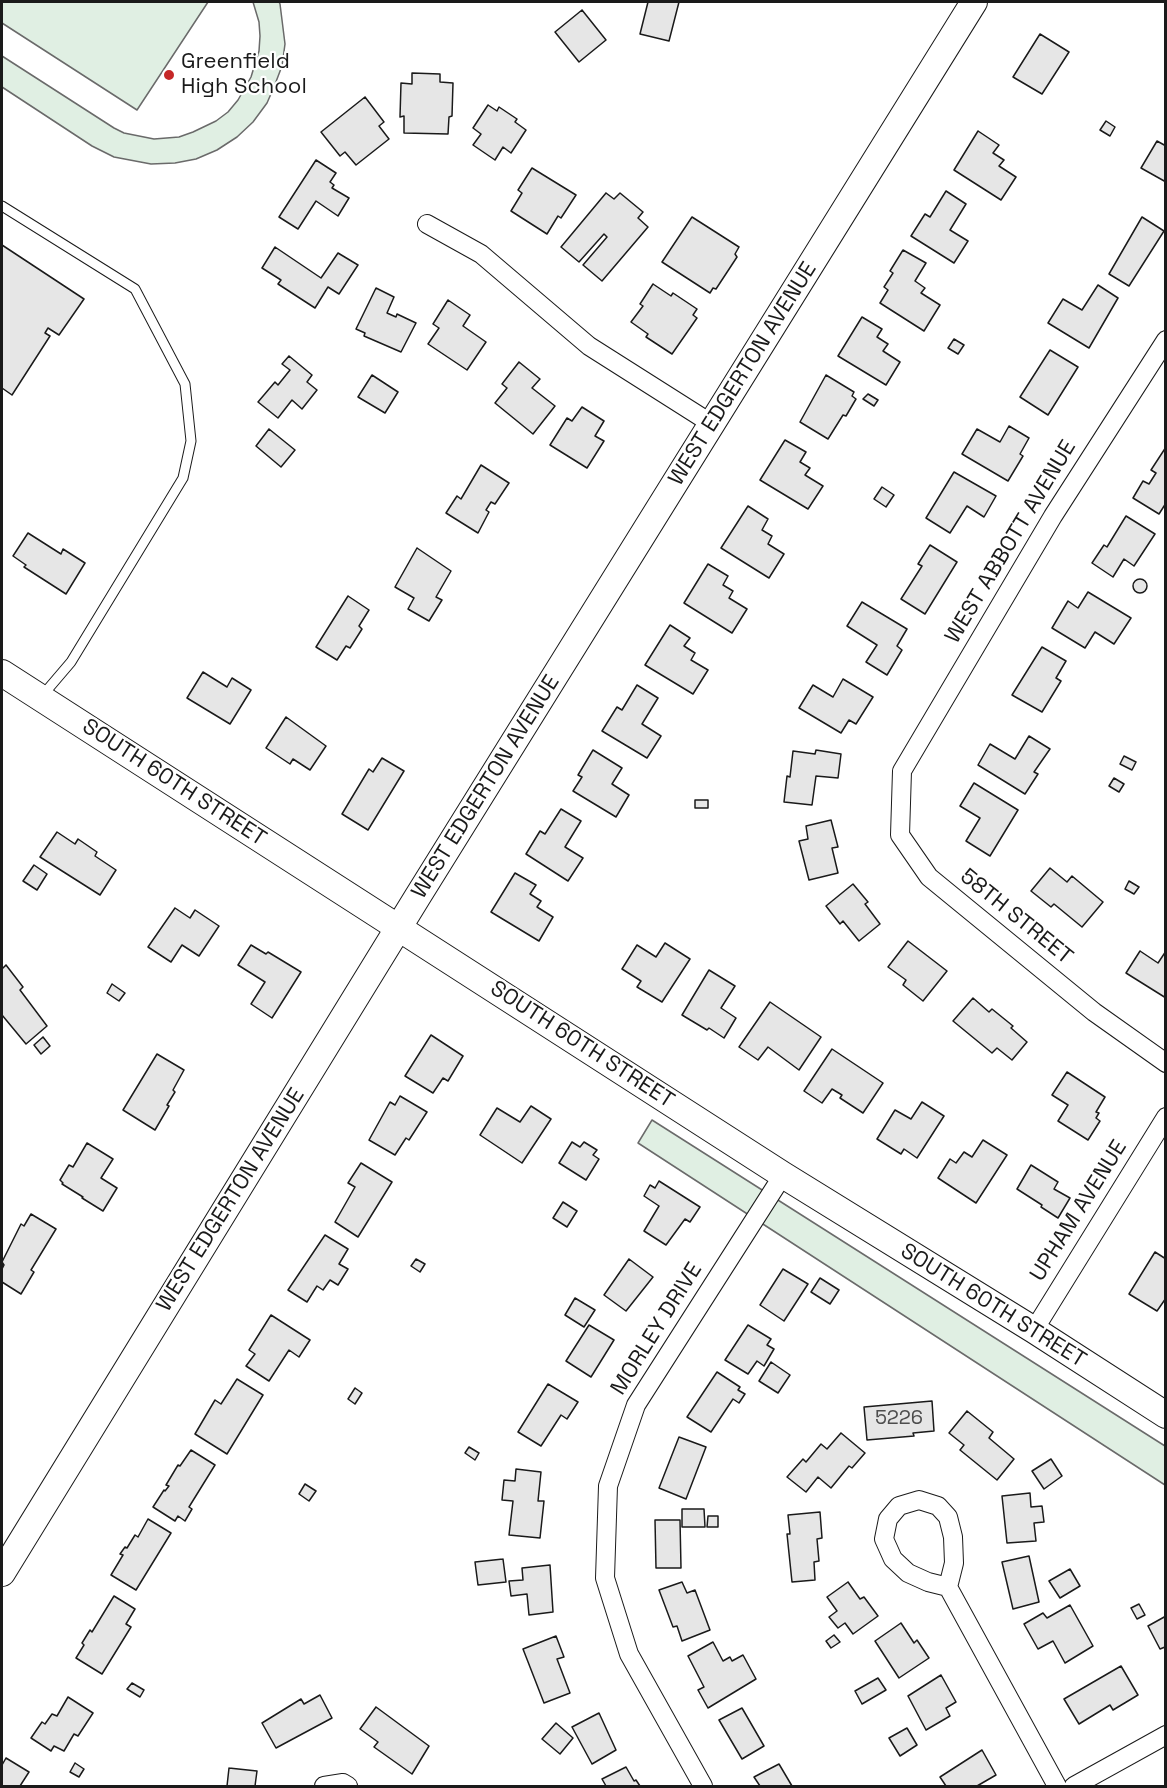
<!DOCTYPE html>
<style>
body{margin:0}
#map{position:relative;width:1167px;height:1788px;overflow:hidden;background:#fff;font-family:"Space Grotesk",sans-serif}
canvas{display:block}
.frame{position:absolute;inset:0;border:3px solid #1a1a1a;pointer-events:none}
</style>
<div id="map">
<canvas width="1167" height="1788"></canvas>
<div class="frame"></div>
</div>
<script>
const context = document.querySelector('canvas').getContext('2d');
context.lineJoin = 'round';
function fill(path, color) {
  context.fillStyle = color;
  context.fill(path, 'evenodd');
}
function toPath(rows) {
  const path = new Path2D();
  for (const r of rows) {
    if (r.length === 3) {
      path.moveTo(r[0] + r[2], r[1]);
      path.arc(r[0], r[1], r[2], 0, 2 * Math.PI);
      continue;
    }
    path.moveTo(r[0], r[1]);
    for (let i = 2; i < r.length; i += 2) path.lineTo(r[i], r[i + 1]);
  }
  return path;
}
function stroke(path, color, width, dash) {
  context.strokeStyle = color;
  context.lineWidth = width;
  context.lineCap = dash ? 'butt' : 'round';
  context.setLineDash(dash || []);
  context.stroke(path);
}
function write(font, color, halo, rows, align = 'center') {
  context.font = font + ' "Space Grotesk",sans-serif';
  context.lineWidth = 4.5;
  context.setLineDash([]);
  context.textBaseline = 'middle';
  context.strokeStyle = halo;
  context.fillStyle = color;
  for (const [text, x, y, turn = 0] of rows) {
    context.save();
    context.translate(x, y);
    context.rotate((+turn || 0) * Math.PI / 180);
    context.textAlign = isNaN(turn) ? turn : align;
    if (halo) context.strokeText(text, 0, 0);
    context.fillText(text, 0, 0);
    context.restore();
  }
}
const green = toPath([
 [2,2,208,2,137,110,2,23,2,2],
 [253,2,279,2,280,4,285,44,282,66,274,87,267,103,253,122,237,137,217,150,196,159,175,163,151,164,114,157,92,146,2,87,2,56,114,128,124,133,154,139,179,137,193,132,216,121,228,112,238,100,251,77,259,51,260,36,259,22,253,2],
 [652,1120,1165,1446,1165,1485,638,1143,652,1120]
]);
fill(green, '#e0efe3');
stroke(green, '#6a6a6a', 1.5);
const building = toPath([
 [648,2,679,2,669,41,640,34,648,2],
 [582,10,606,40,579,62,555,32,582,10],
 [1040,34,1069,52,1042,94,1013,77,1040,34],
 [412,73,440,74,440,82,453,83,452,116,449,117,448,134,404,133,404,116,400,117,401,83,412,84,412,73],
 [365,97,384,122,379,126,389,139,356,165,345,152,340,156,321,132,365,97],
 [488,105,497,111,499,107,517,119,515,122,526,130,511,153,503,147,495,160,473,145,481,134,473,128,488,105],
 [1106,121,1115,127,1110,136,1100,130,1106,121],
 [978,131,999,145,993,153,1004,160,999,166,1016,177,1001,200,954,170,978,131],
 [1157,141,1166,146,1166,182,1141,168,1157,141],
 [316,160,336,173,330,182,334,185,332,188,349,198,338,216,316,201,298,229,279,217,316,160],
 [532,168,576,195,561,218,558,216,547,234,511,211,522,193,518,190,532,168],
 [946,191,966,204,950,230,968,241,954,263,911,236,925,214,930,217,946,191],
 [606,193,614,199,620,193,643,212,638,218,648,227,602,281,583,265,607,237,604,234,579,262,561,247,606,193],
 [692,217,739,247,735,254,737,257,716,289,713,288,710,293,662,262,692,217],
 [1142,217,1164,231,1129,286,1109,274,1142,217],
 [2,245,84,299,59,335,48,328,45,333,50,336,12,395,2,388,2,245],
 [275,247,321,278,338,253,358,265,339,294,328,287,315,308,278,284,281,280,262,268,275,247],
 [903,250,926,263,915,281,925,288,921,293,940,305,924,331,880,303,888,290,884,287,893,273,890,271,903,250],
 [653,284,671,296,673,293,697,309,693,315,697,318,672,354,646,337,648,334,631,322,643,306,640,304,653,284],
 [1098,285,1118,298,1089,348,1048,323,1063,299,1082,310,1098,285],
 [376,288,394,297,387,313,396,317,397,314,416,323,401,352,364,336,365,333,356,329,376,288],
 [448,300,470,315,463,326,486,342,467,370,428,344,439,328,433,324,448,300],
 [862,317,882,329,877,337,888,344,883,351,900,362,886,385,838,356,862,317],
 [954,339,964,345,958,354,948,348,954,339],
 [1050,350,1078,367,1048,415,1020,397,1050,350],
 [289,356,312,375,307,382,317,390,302,409,292,400,278,418,258,402,275,382,278,385,290,370,282,364,289,356],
 [519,362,540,379,532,388,555,406,533,434,495,403,507,388,502,384,519,362],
 [372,375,398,392,385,413,358,397,372,375],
 [826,375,854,392,852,396,856,399,846,416,843,415,828,439,800,422,826,375],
 [868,394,878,400,874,406,863,399,868,394],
 [582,407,604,421,595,436,604,441,587,468,550,445,567,418,572,421,582,407],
 [1009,426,1029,438,1020,454,1023,456,1008,481,962,454,977,429,1000,442,1009,426],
 [269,429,295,450,281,467,256,446,269,429],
 [785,440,806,452,800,462,810,468,805,475,823,486,808,509,760,480,785,440],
 [1166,447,1166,503,1159,514,1133,498,1143,481,1149,484,1156,473,1151,470,1166,447],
 [481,465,509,483,495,504,491,502,486,510,489,512,478,533,446,513,457,496,461,499,481,465],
 [954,472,996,496,984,517,967,506,950,533,926,518,954,472],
 [882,487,894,495,886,507,874,499,882,487],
 [748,506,768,519,762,530,772,536,768,544,784,554,769,578,721,548,748,506],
 [1126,516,1155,534,1134,566,1124,559,1113,577,1092,563,1104,545,1107,547,1126,516],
 [28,533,61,554,63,549,85,563,66,594,24,567,26,565,13,556,28,533],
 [930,545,957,562,925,614,901,599,922,566,918,564,930,545],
 [417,548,451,571,436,597,442,600,429,621,408,609,414,598,395,587,417,548],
 [708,564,728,576,723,585,733,591,729,598,747,609,732,633,684,603,708,564],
 [1140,586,7],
 [1088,592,1131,618,1114,644,1095,632,1085,648,1052,628,1068,601,1078,608,1088,592],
 [348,596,369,610,359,626,362,629,350,648,346,646,337,660,316,647,348,596],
 [862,602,907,629,897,646,902,650,887,675,866,662,877,645,847,626,862,602],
 [670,625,690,638,684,646,695,653,691,660,708,670,693,694,645,665,670,625],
 [1042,647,1066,661,1056,678,1061,681,1042,712,1012,695,1042,647],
 [203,672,227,687,232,678,251,690,230,724,187,698,203,672],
 [843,679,873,697,856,724,849,720,841,733,799,708,813,685,833,697,843,679],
 [637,685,658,698,642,724,661,736,647,758,602,731,617,707,622,710,637,685],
 [286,717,326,746,310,770,293,759,290,764,266,748,286,717],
 [1029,736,1050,749,1034,772,1038,774,1025,794,978,765,990,744,1015,759,1029,736],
 [593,750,622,768,612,784,629,795,616,817,573,791,582,777,578,775,593,750],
 [816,750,841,754,838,778,816,776,812,805,784,802,787,776,790,777,793,751,815,754,816,750],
 [1124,756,1136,762,1132,770,1120,764,1124,756],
 [382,758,404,771,368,830,342,814,369,769,373,772,382,758],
 [1114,778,1124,784,1119,792,1109,786,1114,778],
 [974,783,1018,810,990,856,966,841,980,818,960,806,974,783],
 [695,800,708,800,708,808,695,808,695,800],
 [561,809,581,821,565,847,583,858,568,881,526,854,540,831,545,834,561,809],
 [831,820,838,847,832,848,838,873,809,880,799,841,808,839,806,826,831,820],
 [57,832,75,844,78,839,97,852,95,856,116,870,100,895,40,857,57,832],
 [34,865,47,874,37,890,23,881,34,865],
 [1050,868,1067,882,1072,876,1103,902,1082,927,1054,904,1051,907,1031,891,1050,868],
 [515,873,536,885,530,894,541,901,537,907,553,917,539,941,491,912,515,873],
 [1129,881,1139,887,1134,894,1125,889,1129,881],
 [853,884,868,902,865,904,880,924,859,941,843,921,840,924,826,906,853,884],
 [175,908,190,918,195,910,219,926,199,956,182,945,171,962,148,947,175,908],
 [908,941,947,971,923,1001,903,985,906,980,888,967,908,941],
 [665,943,690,959,662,1002,637,987,641,981,622,969,637,945,656,957,665,943],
 [251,945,266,954,268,952,301,972,272,1018,251,1004,265,982,238,965,251,945],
 [1140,951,1158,963,1166,951,1166,998,1126,973,1140,951],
 [6,965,23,987,20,990,47,1026,26,1044,2,1015,2,969,6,965],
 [709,970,735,986,721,1008,736,1018,724,1038,709,1028,707,1030,682,1015,709,970],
 [112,984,125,993,119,1001,107,993,112,984],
 [973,998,989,1012,992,1009,1013,1026,1011,1028,1027,1042,1012,1060,997,1048,992,1053,953,1021,973,998],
 [770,1002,821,1037,799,1070,768,1047,758,1060,739,1047,770,1002],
 [431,1035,463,1056,448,1081,443,1078,433,1093,405,1076,431,1035],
 [43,1037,50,1046,41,1054,34,1045,43,1037],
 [832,1049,883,1083,863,1113,840,1098,842,1095,832,1089,822,1103,804,1091,832,1049],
 [157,1054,184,1070,173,1090,175,1092,167,1105,169,1106,155,1130,123,1110,157,1054],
 [1067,1072,1105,1097,1096,1112,1099,1113,1096,1118,1100,1121,1088,1140,1058,1121,1068,1105,1052,1095,1067,1072],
 [400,1096,427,1112,409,1140,406,1138,395,1155,369,1140,390,1102,395,1105,400,1096],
 [922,1102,944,1116,917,1158,904,1149,901,1154,877,1139,895,1110,911,1119,922,1102],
 [531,1106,551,1119,522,1163,480,1135,497,1108,520,1122,531,1106],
 [983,1140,1007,1155,976,1203,938,1178,950,1159,956,1163,964,1152,972,1157,983,1140],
 [572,1142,580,1147,584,1142,597,1150,593,1155,599,1159,586,1180,559,1163,572,1142],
 [87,1143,113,1159,101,1178,117,1188,103,1211,82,1198,83,1197,62,1184,63,1183,60,1180,69,1165,73,1167,87,1143],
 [361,1163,392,1182,358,1237,335,1222,355,1187,348,1183,361,1163],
 [1031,1165,1058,1182,1054,1189,1070,1198,1058,1218,1041,1207,1042,1205,1017,1189,1031,1165],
 [659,1181,700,1207,690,1222,685,1219,666,1245,644,1231,659,1206,644,1196,650,1185,655,1188,659,1181],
 [563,1202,577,1211,567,1227,553,1218,563,1202],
 [31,1214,56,1229,31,1270,34,1272,21,1294,2,1282,2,1269,4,1265,2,1262,21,1224,24,1226,31,1214],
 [325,1235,348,1249,339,1264,348,1269,338,1285,330,1280,323,1290,317,1286,307,1302,288,1290,325,1235],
 [1155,1252,1166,1259,1166,1298,1157,1311,1129,1294,1155,1252],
 [416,1259,425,1264,420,1272,411,1266,416,1259],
 [629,1259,653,1277,626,1311,604,1295,629,1259],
 [783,1269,808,1284,784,1321,760,1305,783,1269],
 [820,1278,839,1290,830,1304,811,1292,820,1278],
 [575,1298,595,1310,584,1327,565,1315,575,1298],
 [271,1315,310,1340,299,1357,289,1350,269,1381,246,1366,255,1354,249,1350,271,1315],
 [589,1325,614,1340,591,1377,566,1361,589,1325],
 [748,1325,771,1339,767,1345,774,1349,764,1366,757,1361,748,1374,725,1360,748,1325],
 [771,1362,790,1375,778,1393,759,1381,771,1362],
 [717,1372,740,1387,738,1390,745,1394,739,1403,733,1399,711,1432,687,1417,717,1372],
 [237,1379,263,1395,227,1454,195,1434,215,1400,221,1404,237,1379],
 [548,1384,578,1402,567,1419,561,1415,541,1446,518,1432,548,1384],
 [355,1388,362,1393,355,1404,348,1399,355,1388],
 [932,1401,934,1431,913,1433,914,1436,867,1440,864,1407,932,1401],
 [967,1411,993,1432,989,1438,1014,1459,997,1480,960,1450,964,1445,949,1433,967,1411],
 [841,1433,865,1453,852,1468,849,1466,831,1488,818,1477,806,1492,787,1477,803,1459,806,1462,821,1444,827,1449,841,1433],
 [679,1437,706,1447,686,1499,659,1488,679,1437],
 [469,1447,479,1453,475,1460,465,1453,469,1447],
 [191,1450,215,1465,189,1507,192,1509,185,1521,178,1516,175,1521,153,1507,164,1490,165,1491,169,1486,166,1485,178,1465,180,1466,191,1450],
 [1051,1459,1062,1476,1044,1489,1032,1471,1051,1459],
 [516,1469,541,1472,538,1501,544,1501,540,1538,509,1535,513,1501,502,1500,504,1480,515,1481,516,1469],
 [305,1484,316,1491,309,1501,299,1494,305,1484],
 [1030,1493,1031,1507,1042,1506,1044,1522,1034,1523,1036,1541,1007,1543,1002,1496,1030,1493],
 [682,1509,704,1509,705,1527,682,1527,682,1509],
 [820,1512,822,1538,817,1539,819,1561,814,1562,815,1580,792,1582,787,1534,790,1534,788,1515,820,1512],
 [708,1516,718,1516,718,1527,707,1527,708,1516],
 [148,1519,171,1533,136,1590,111,1575,123,1555,120,1554,125,1547,127,1548,135,1535,138,1537,148,1519],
 [655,1520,680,1520,681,1568,656,1568,655,1520],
 [1029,1556,1039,1602,1013,1609,1002,1562,1029,1556],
 [503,1559,506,1582,478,1585,475,1562,503,1559],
 [550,1565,553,1612,529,1615,527,1594,511,1596,509,1581,523,1580,522,1568,550,1565],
 [1070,1569,1080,1586,1060,1598,1049,1581,1070,1569],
 [682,1582,687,1593,695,1590,710,1630,682,1641,677,1626,673,1627,659,1590,682,1582],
 [848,1582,860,1599,864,1597,878,1616,853,1634,845,1623,838,1628,829,1617,837,1611,827,1597,848,1582],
 [114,1596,135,1609,126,1624,131,1627,102,1674,76,1658,84,1645,82,1643,90,1630,92,1632,114,1596],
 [1139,1604,1145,1615,1137,1619,1131,1608,1139,1604],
 [1070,1605,1093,1646,1065,1663,1053,1641,1038,1649,1024,1624,1043,1613,1047,1618,1070,1605],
 [1166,1616,1166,1649,1165,1647,1160,1649,1148,1626,1166,1616],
 [901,1623,914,1643,917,1640,929,1658,899,1678,875,1641,901,1623],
 [834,1635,840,1642,831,1648,826,1641,834,1635],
 [556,1636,564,1657,557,1659,570,1693,544,1703,523,1649,556,1636],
 [713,1642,723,1661,730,1657,732,1661,743,1655,756,1679,708,1708,698,1690,704,1687,688,1656,713,1642],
 [1121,1666,1138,1695,1113,1710,1110,1705,1079,1724,1064,1699,1121,1666],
 [941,1675,956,1702,946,1708,950,1716,926,1730,908,1696,941,1675],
 [878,1678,886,1690,862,1704,855,1691,878,1678],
 [132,1683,144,1690,140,1697,127,1689,132,1683],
 [320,1695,332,1718,276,1748,262,1723,301,1699,304,1704,320,1695],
 [68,1697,93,1713,78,1736,74,1734,64,1751,54,1746,51,1751,31,1738,42,1722,45,1724,52,1714,57,1716,68,1697],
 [376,1707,429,1746,412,1774,374,1747,378,1742,360,1729,376,1707],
 [742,1708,764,1746,742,1759,719,1720,742,1708],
 [599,1713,616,1750,592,1764,572,1727,599,1713],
 [556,1723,573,1738,560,1754,542,1739,556,1723],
 [907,1728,917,1745,900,1756,889,1738,907,1728],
 [982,1750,996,1775,977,1786,946,1786,940,1777,982,1750],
 [6,1758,29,1772,20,1786,2,1786,2,1765,6,1758],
 [75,1763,84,1769,79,1777,70,1772,75,1763],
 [779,1764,792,1786,760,1786,754,1777,779,1764],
 [626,1767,634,1781,636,1780,640,1786,606,1786,602,1779,626,1767],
 [229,1768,257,1771,255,1786,227,1786,229,1768]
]);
fill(building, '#e6e6e6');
stroke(building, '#1a1a1a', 1.5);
const lane = toPath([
 [2,206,135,289,185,384,191,441,183,478,71,662,42,696]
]);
const street = toPath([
 [427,224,481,254,589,346,712,424],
 [1166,340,1053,516,902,771,900,835,929,877,1094,1012,1166,1063],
 [1034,1330,1166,1117],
 [948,1587,928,1582,908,1573,893,1559,884,1539,888,1519,899,1506,919,1500,938,1506,948,1517,953,1537,954,1563,948,1587,1057,1786],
 [324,1786,343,1783,348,1786],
 [703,1786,629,1654,605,1578,608,1486,636,1405,783,1175],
 [1074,1786,1166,1735]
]);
const secondary = toPath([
 [2,673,783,1175,1034,1330,1166,1415],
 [2,1573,418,896,974,2]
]);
stroke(lane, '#1a1a1a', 11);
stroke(street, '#1a1a1a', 20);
stroke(secondary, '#1a1a1a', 28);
stroke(lane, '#fff', 9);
stroke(street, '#fff', 18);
stroke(secondary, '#fff', 26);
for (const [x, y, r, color] of [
 [169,75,6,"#c62828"]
]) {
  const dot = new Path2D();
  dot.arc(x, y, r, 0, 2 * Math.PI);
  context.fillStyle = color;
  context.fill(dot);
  stroke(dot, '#fff', 2);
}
write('20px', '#4d4d4d', null, [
 ["5226",899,1419]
]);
write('22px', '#1a1a1a', '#fff', [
 ["Greenfield",181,62],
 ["High School",181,87]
], 'left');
write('22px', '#1a1a1a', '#fff', [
 ["WEST EDGERTON AVENUE",743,374,-58],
 ["WEST ABBOTT AVENUE",1011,542,-59],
 ["SOUTH 60TH STREET",174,783,33],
 ["WEST EDGERTON AVENUE",486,787,-58],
 ["58TH STREET",1016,917,39],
 ["SOUTH 60TH STREET",582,1045,33],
 ["WEST EDGERTON AVENUE",231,1200,-58],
 ["UPHAM AVENUE",1079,1211,-58],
 ["SOUTH 60TH STREET",993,1306,32],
 ["MORLEY DRIVE",657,1329,-58]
]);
</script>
